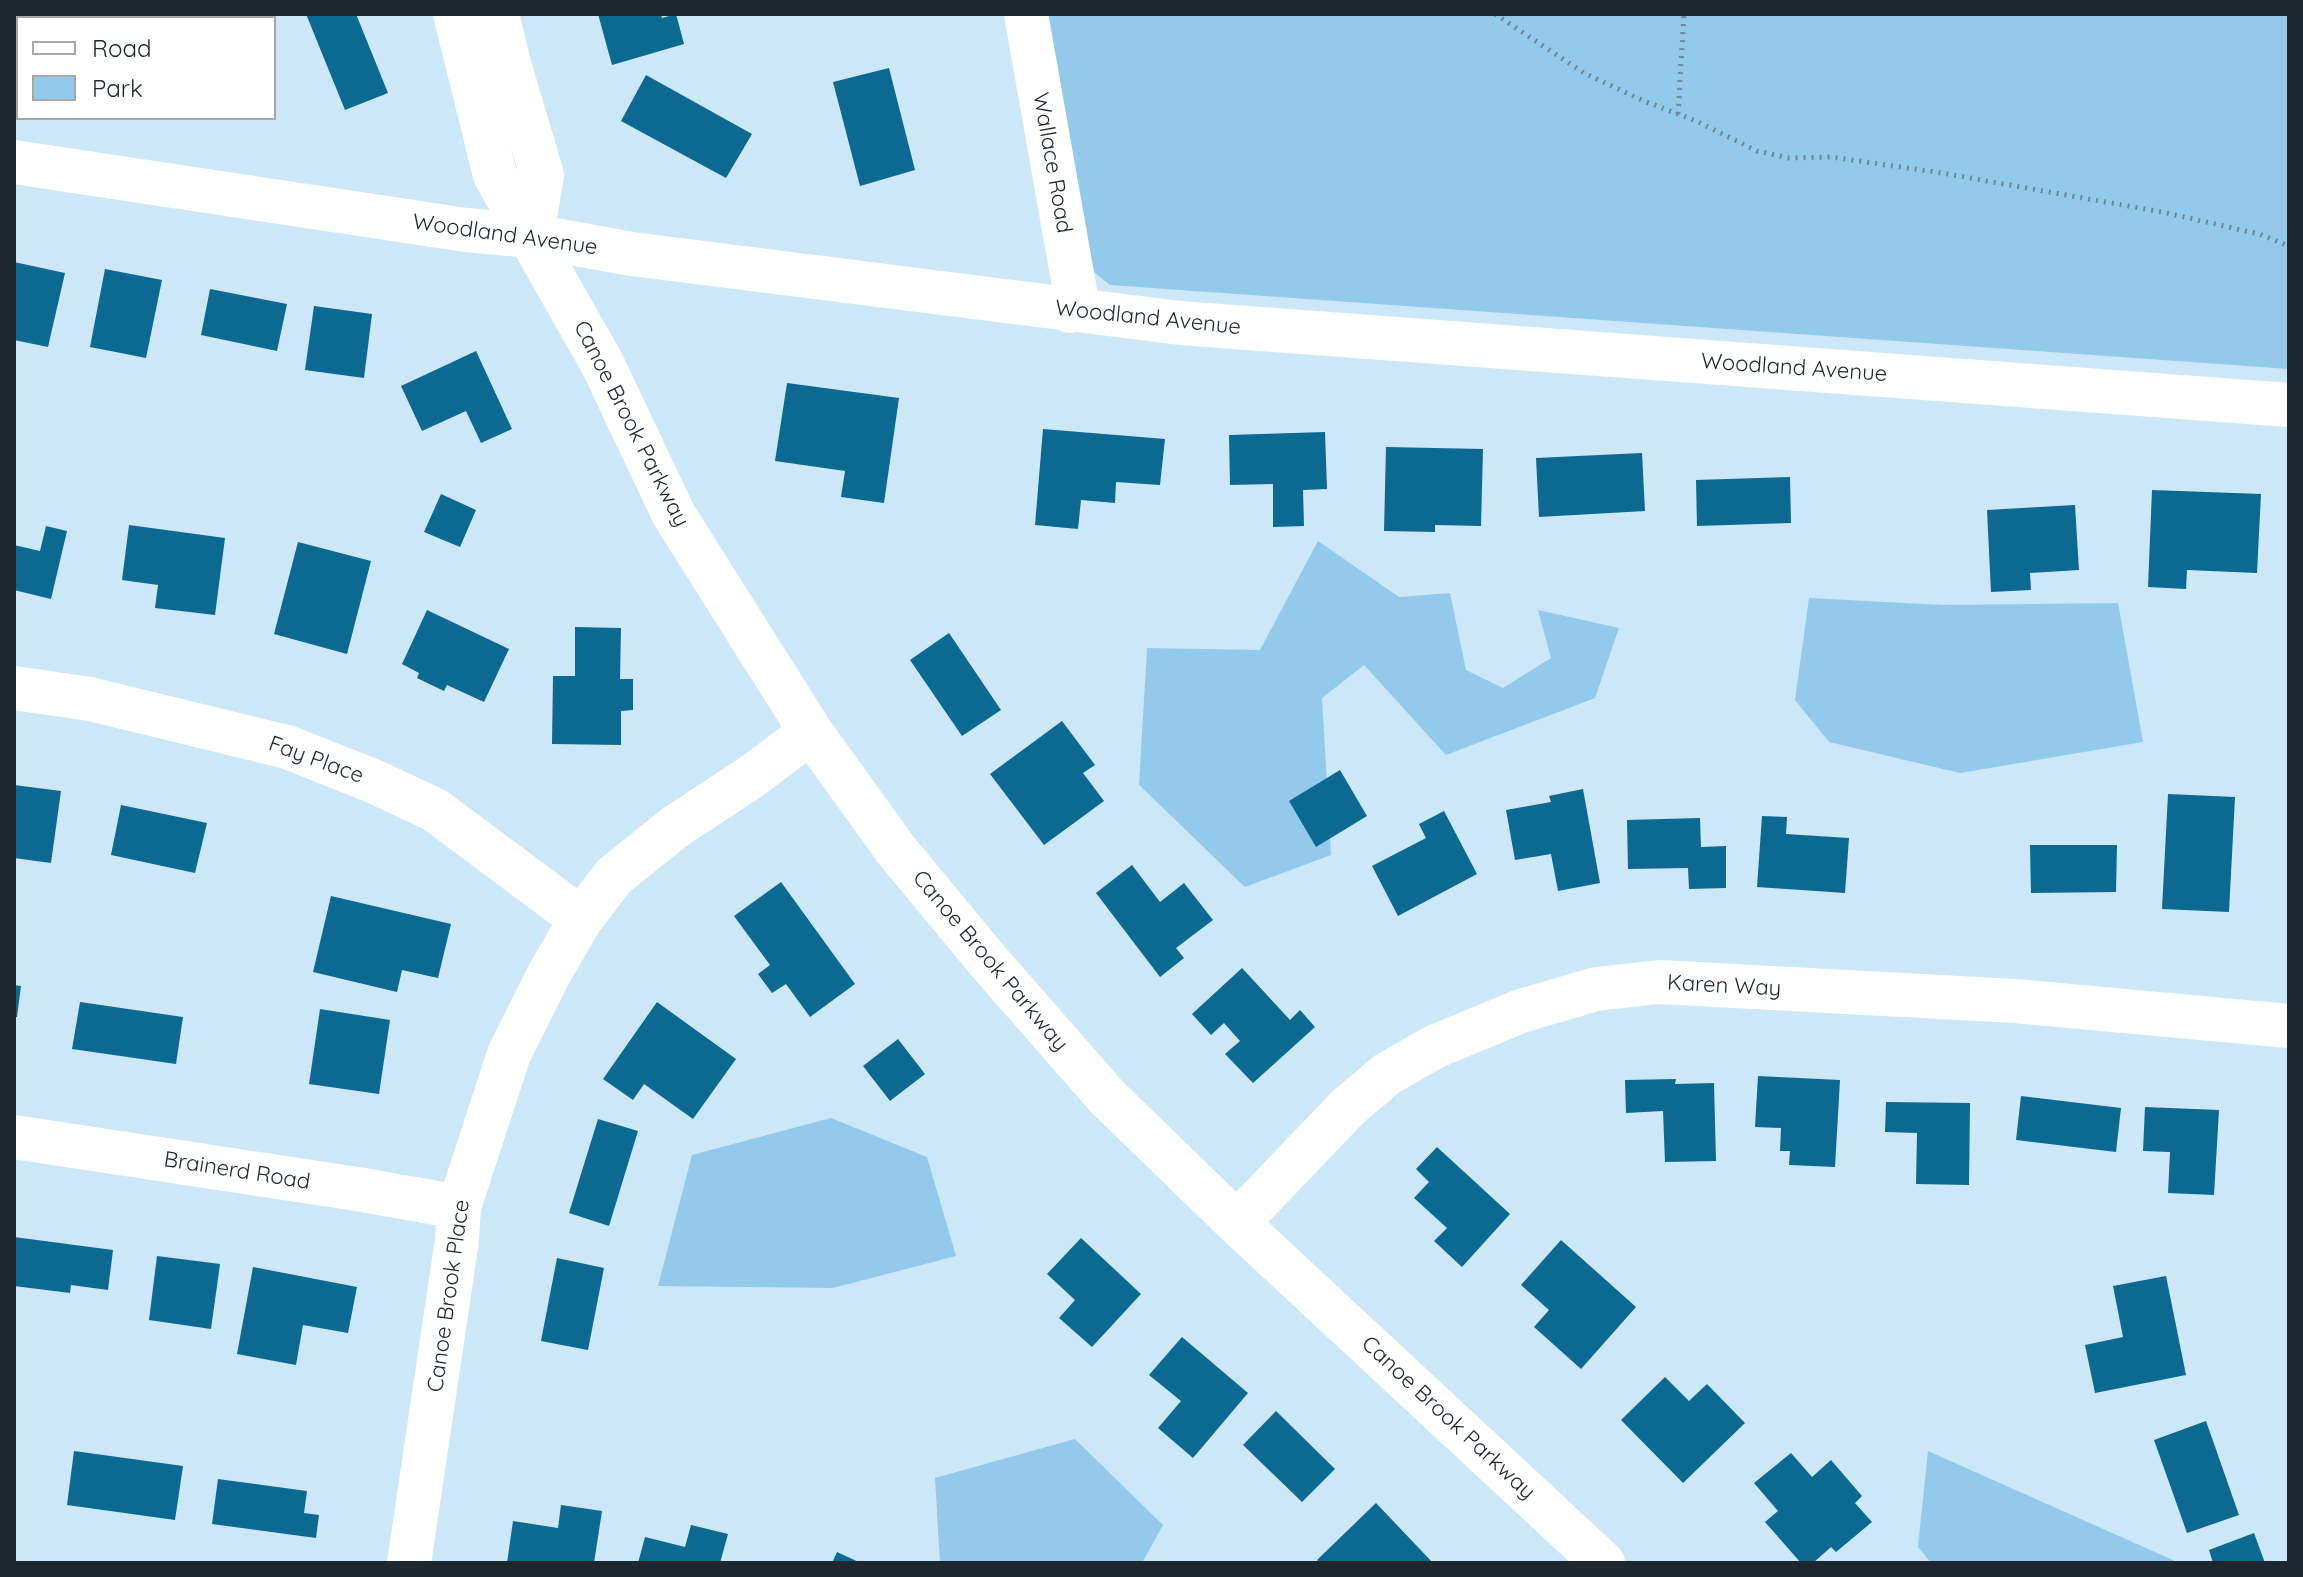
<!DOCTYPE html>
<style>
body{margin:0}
#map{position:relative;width:2303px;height:1577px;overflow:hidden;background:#cce7f8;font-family:Quicksand,sans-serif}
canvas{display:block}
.frame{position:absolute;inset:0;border:16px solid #1d272d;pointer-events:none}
.legend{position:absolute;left:16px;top:16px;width:260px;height:104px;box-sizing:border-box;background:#fff;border:2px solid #a5a9ab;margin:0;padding:10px 14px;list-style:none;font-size:24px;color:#1d272d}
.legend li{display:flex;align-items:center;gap:16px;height:40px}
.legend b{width:40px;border:2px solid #a5a9ab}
</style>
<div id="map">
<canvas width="2303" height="1577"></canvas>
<div class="frame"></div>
<ul class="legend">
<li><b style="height:10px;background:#fff"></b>Road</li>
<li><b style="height:22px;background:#93caeb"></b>Park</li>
</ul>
</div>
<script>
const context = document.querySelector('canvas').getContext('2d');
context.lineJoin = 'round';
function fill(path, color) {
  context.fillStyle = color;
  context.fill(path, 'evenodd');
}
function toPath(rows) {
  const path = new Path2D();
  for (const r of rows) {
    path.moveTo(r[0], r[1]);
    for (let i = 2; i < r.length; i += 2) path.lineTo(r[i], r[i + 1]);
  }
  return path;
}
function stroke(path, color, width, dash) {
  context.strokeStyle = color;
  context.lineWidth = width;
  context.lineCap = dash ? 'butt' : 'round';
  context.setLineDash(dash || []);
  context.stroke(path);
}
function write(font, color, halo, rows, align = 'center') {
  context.font = font + ' Quicksand,sans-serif';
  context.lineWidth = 8;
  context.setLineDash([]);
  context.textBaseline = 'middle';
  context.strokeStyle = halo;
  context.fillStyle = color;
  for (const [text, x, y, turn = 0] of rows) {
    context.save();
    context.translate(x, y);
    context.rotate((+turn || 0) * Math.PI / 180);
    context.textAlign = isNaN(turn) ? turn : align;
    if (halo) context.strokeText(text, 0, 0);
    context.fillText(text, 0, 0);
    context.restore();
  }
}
fill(toPath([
 [1046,14,2289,14,2289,369,1110,285,1081,261],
 [1318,541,1399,597,1450,593,1466,670,1503,688,1551,658,1538,610,1619,628,1595,698,1446,755,1364,665,1322,698,1331,855,1245,887,1139,785,1147,648,1260,650],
 [1809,598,1943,605,2118,603,2143,742,1960,773,1829,742,1795,700],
 [831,1118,927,1157,956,1256,833,1288,658,1286,692,1155],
 [1075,1439,1163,1525,1142,1563,940,1563,935,1478],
 [1928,1451,2175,1561,2176,1563,1931,1563,1918,1547]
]), '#93caeb');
fill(toPath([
 [14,14,64,14,63,18,18,18,18,68,14,67],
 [306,14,356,14,388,93,345,110],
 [598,14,661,14,662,18,676,14,684,44,612,65],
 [889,68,915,170,860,186,833,82],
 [646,75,752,134,726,178,621,121],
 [14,262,65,273,48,347,14,340],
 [105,269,162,280,146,358,90,347],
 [210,289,287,304,277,351,201,335],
 [314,306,372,314,364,378,305,370],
 [476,351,512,429,481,443,466,411,422,431,401,386],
 [787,383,899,398,884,503,841,497,845,471,775,461],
 [1043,429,1165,439,1160,485,1116,482,1115,503,1081,500,1078,529,1035,525],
 [1325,432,1327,489,1303,490,1304,526,1273,527,1273,484,1230,485,1229,435],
 [1386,447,1483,449,1481,526,1435,525,1435,532,1384,531],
 [1642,453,1645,511,1539,517,1536,458],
 [1790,477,1791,523,1697,526,1696,480],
 [2152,490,2261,494,2257,573,2187,570,2186,589,2148,587],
 [441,494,476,510,460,547,424,532],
 [2075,505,2079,570,2030,573,2031,590,1991,592,1987,510],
 [129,525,225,538,215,615,155,608,158,585,122,580],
 [46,526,67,531,51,599,14,590,14,545,40,551],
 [298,542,371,561,347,654,274,634],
 [427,610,509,649,484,702,447,685,444,691,417,678,419,673,402,664],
 [575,627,621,628,620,679,633,679,633,710,621,711,621,745,552,744,553,676,575,676],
 [949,633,1001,710,962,736,910,660],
 [1062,721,1095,765,1083,773,1104,801,1044,845,990,774],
 [1340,770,1367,816,1316,847,1289,801],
 [14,785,61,791,51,863,14,858],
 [1583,789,1600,883,1558,891,1551,854,1515,860,1506,810,1551,802,1549,796],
 [2168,794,2235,797,2229,912,2162,909],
 [121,805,207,823,195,873,111,855],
 [1444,811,1477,874,1398,916,1372,866,1426,838,1419,824],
 [1762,816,1787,817,1786,834,1849,838,1845,893,1757,887],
 [1700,818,1701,847,1726,846,1726,888,1689,889,1688,868,1628,869,1627,820],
 [2030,845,2117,845,2116,892,2031,893],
 [1132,865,1160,902,1184,883,1213,920,1176,948,1184,958,1160,977,1096,893],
 [781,882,855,984,810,1017,786,984,772,993,758,974,770,965,734,916],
 [331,896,451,924,438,978,402,970,397,992,313,972],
 [1242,968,1290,1020,1300,1010,1315,1027,1253,1083,1225,1054,1240,1041,1224,1023,1211,1035,1192,1014],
 [14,985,21,986,17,1017,14,1017],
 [80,1002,183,1017,176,1064,72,1049],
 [657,1002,736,1059,693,1119,644,1084,633,1100,603,1079],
 [320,1009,390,1020,379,1094,309,1084],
 [898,1039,925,1074,890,1101,863,1066],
 [1758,1076,1840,1080,1835,1167,1789,1165,1790,1151,1780,1151,1781,1128,1755,1127],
 [1676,1079,1675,1084,1714,1083,1716,1161,1665,1162,1663,1111,1626,1113,1625,1080],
 [2021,1096,2121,1108,2116,1152,2016,1140],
 [1886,1102,1970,1103,1969,1185,1916,1184,1917,1133,1885,1132],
 [2145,1107,2219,1110,2214,1195,2168,1193,2170,1152,2143,1151],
 [598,1119,638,1131,609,1226,569,1213],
 [1437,1147,1510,1214,1462,1267,1434,1241,1447,1228,1414,1198,1429,1182,1416,1169],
 [14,1237,113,1250,108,1290,71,1285,70,1293,14,1286],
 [1081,1238,1141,1294,1092,1347,1059,1318,1075,1300,1047,1274],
 [1561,1240,1636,1307,1581,1369,1534,1327,1549,1310,1521,1285],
 [157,1256,220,1264,211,1329,149,1320],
 [557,1258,604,1268,588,1350,541,1341],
 [253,1267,357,1287,348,1333,303,1325,296,1365,237,1354],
 [2166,1276,2186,1375,2095,1393,2085,1345,2123,1337,2113,1286],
 [1182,1337,1248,1393,1193,1458,1158,1428,1181,1401,1149,1375],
 [1665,1377,1689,1401,1707,1384,1745,1423,1683,1483,1621,1420],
 [1276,1411,1335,1469,1302,1502,1243,1445],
 [2206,1421,2239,1515,2187,1533,2154,1440],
 [74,1451,183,1466,175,1520,67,1505],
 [1791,1453,1812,1477,1831,1460,1862,1496,1855,1503,1872,1522,1836,1552,1831,1547,1813,1563,1801,1563,1765,1522,1778,1511,1754,1483],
 [218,1479,307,1491,304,1513,319,1515,316,1538,212,1524],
 [1376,1503,1433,1563,1320,1563,1317,1560],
 [561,1505,602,1511,594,1563,507,1563,513,1521,558,1528],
 [691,1525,728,1534,720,1563,638,1563,645,1537,685,1547],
 [2254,1533,2265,1563,2213,1563,2209,1550],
 [837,1552,861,1563,832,1563]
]), '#0b6992');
stroke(toPath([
 [1495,14,1584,73,1644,101,1696,121,1757,151,1789,158,1831,157,1942,173,2162,212,2259,234,2289,246],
 [1678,114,1684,14]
]), '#728590', 5, [2, 6]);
stroke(toPath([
 [455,14,495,175,602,363,674,515,811,732,896,850,988,961,1107,1097,1237,1223,1603,1563],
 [497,14,509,64,542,175,532,236],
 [1026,14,1075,291,1070,311],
 [14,162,466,230,532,236,632,254,1180,323,2289,405],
 [14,688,90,699,287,747,373,781,435,810,581,919],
 [14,1137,357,1189,459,1207],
 [1237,1223,1348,1107,1387,1074,1434,1047,1521,1011,1596,989,1660,982,2015,1001,2289,1026],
 [409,1563,457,1240,459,1207,509,1054,549,974,581,919,614,876,675,827,751,777,811,732]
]), '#fff', 44);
write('22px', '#1d272d', '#fff', [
 ["Wallace Road",1052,163,80],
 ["Woodland Avenue",505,235,8],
 ["Woodland Avenue",1148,318,6],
 ["Woodland Avenue",1794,368,4],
 ["Canoe Brook Parkway",631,424,63],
 ["Fay Place",316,760,20],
 ["Canoe Brook Parkway",990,961,50],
 ["Karen Way",1724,986,3],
 ["Brainerd Road",237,1171,9],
 ["Canoe Brook Place",449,1296,-82],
 ["Canoe Brook Parkway",1448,1418,43]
]);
</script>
